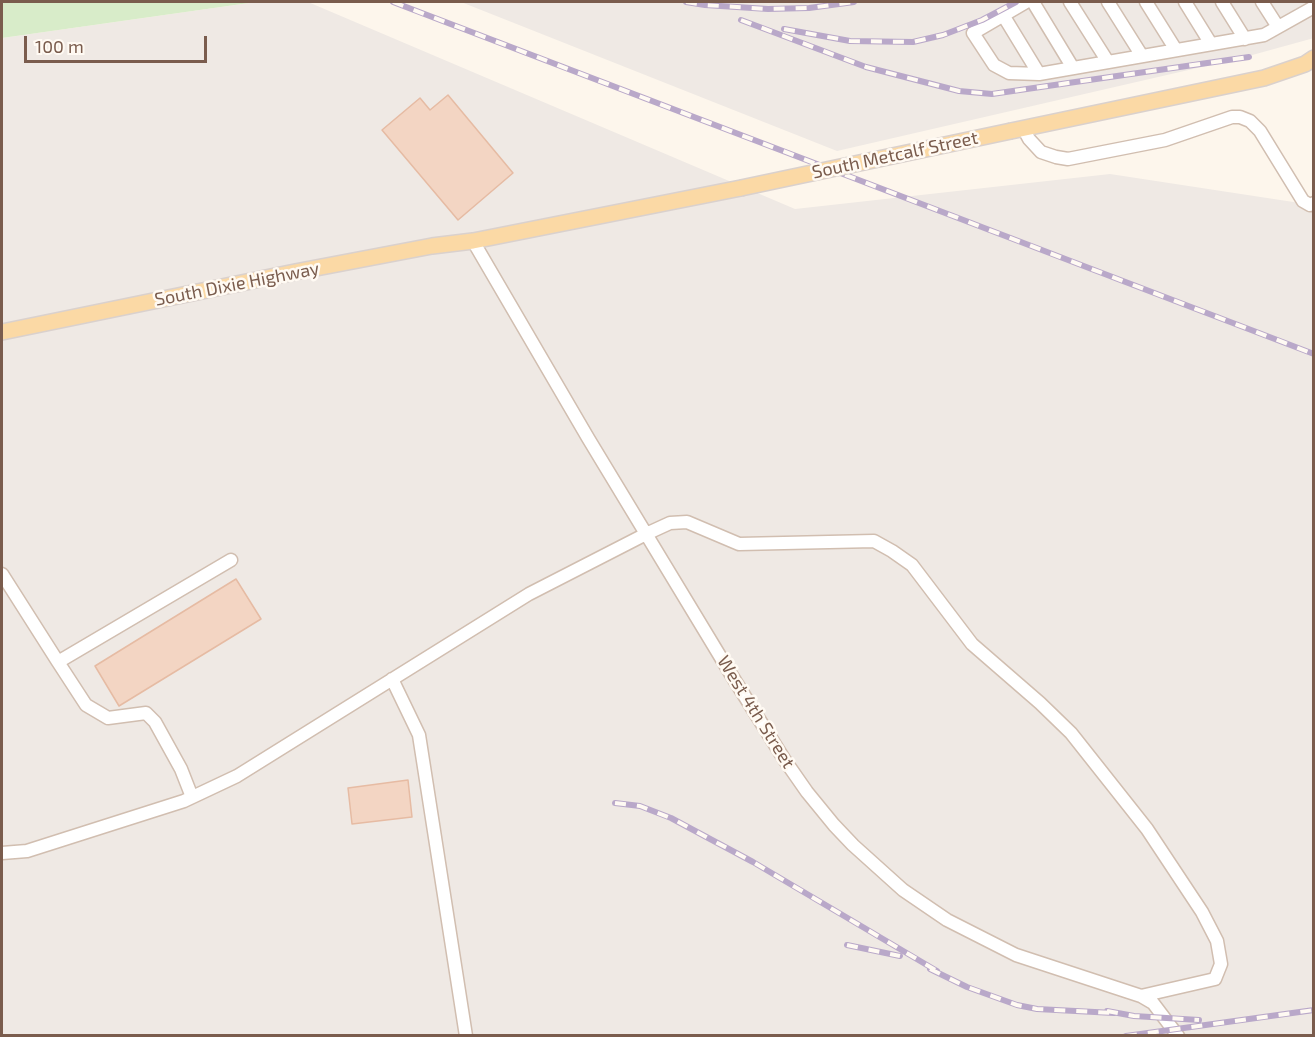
<!DOCTYPE html>
<style>
body{margin:0}
#map{position:relative;width:1315px;height:1037px;overflow:hidden;background:#fdf6ec;font-family:"Exo 2",sans-serif}
canvas{display:block}
.frame{position:absolute;inset:0;border:3px solid #7a5c4d;pointer-events:none}
.scale{position:absolute;left:24px;top:36px;width:183px;height:27px;box-sizing:border-box;border:3px solid #7a5c4d;border-top:0;padding-left:8px;font-size:18px;line-height:21px;white-space:nowrap;color:#7a5c4d;-webkit-text-stroke:4px #fffaf3;paint-order:stroke}
</style>
<div id="map">
<canvas width="1315" height="1037"></canvas>
<div class="frame"></div>
<div class="scale">100 m</div>
</div>
<script>
const context = document.querySelector('canvas').getContext('2d');
context.lineJoin = 'round';
function fill(path, color) {
  context.fillStyle = color;
  context.fill(path, 'evenodd');
}
function toPath(rows) {
  const path = new Path2D();
  for (const r of rows) {
    path.moveTo(r[0], r[1]);
    for (let i = 2; i < r.length; i += 2) path.lineTo(r[i], r[i + 1]);
  }
  return path;
}
function stroke(path, color, width, dash) {
  context.strokeStyle = color;
  context.lineWidth = width;
  context.lineCap = dash ? 'butt' : 'round';
  context.setLineDash(dash || []);
  context.stroke(path);
}
function write(font, color, halo, rows, align = 'center') {
  context.font = font + ' "Exo 2",sans-serif';
  context.lineWidth = 5;
  context.setLineDash([]);
  context.textBaseline = 'middle';
  context.strokeStyle = halo;
  context.fillStyle = color;
  for (const [text, x, y, turn = 0] of rows) {
    context.save();
    context.translate(x, y);
    context.rotate((+turn || 0) * Math.PI / 180);
    context.textAlign = isNaN(turn) ? turn : align;
    if (halo) context.strokeText(text, 0, 0);
    context.fillText(text, 0, 0);
    context.restore();
  }
}
fill(toPath([
 [256,2,308,2,795,209,1110,174,1313,205,1313,1035,2,1035,2,38],
 [461,2,1313,2,1314,38,1245,57,837,151]
]), '#efe9e4');
fill(toPath([
 [2,2,256,2,2,38]
]), '#d8ecc9');
const building = toPath([
 [448,95,513,173,458,220,382,130,420,98,430,110,448,95],
 [236,579,261,619,119,706,95,666,236,579],
 [408,780,412,817,352,824,348,788,408,780]
]);
fill(building, '#f3d5c3');
stroke(building, '#e6bba3', 1.5);
const minor = toPath([
 [1026,2,973,33,994,65,1009,73,1039,74,1264,35,1314,7],
 [1033,2,1073,68],
 [1070,2,1108,62],
 [1108,2,1142,56],
 [1146,2,1176,50],
 [1185,2,1211,44],
 [1222,2,1245,39],
 [1262,2,1278,27],
 [1003,15,1039,74],
 [1023,128,1029,139,1041,152,1056,157,1068,159,1165,140,1232,117,1240,117,1250,121,1260,131,1303,201,1310,205,1314,203],
 [473,241,588,438,732,676,784,759,807,792,834,825,853,845,903,890,947,920,1016,955,1141,996,1153,1003,1178,1036],
 [2,574,58,662,231,560],
 [58,662,86,705,108,718,146,713,155,722,181,769,192,797],
 [392,679,419,735,466,1036],
 [2,853,27,851,184,801,237,776,529,594,646,534,670,523,687,522,739,544,874,541,892,551,912,565,972,644,1040,703,1071,733,1147,829,1202,912,1217,941,1221,964,1215,979,1141,996]
]);
const major = toPath([
 [1011,131,1264,78,1305,64,1314,58],
 [2,332,295,272,432,246,473,241,741,188]
]);
stroke(minor, '#d1beb0', 15);
stroke(major, '#dad1cd', 18);
stroke(minor, '#fff', 12);
stroke(major, '#fbd9a5', 15);
const rail = toPath([
 [393,2,1314,354],
 [686,2,705,5,768,9,809,8,854,2],
 [741,20,866,67,959,91,992,94,1249,57],
 [784,29,850,41,913,42,943,35,982,20,1016,2],
 [615,803,640,806,671,818,753,862,937,971],
 [847,945,900,956],
 [930,969,967,987,1017,1005,1037,1009,1114,1013],
 [1107,1011,1134,1016,1199,1020],
 [1126,1036,1314,1010]
]);
stroke(rail, '#b9a8c9', 6);
stroke(rail, '#fffaf3', 4, [11]);
const majorBridge = toPath([
 [741,188,1011,131]
]);
stroke(majorBridge, '#dad1cd', 18, []);
stroke(majorBridge, '#fbd9a5', 15);
write('18px', '#7a5c4d', '#fffaf3', [
 ["South Metcalf Street",895,155,-12],
 ["South Dixie Highway",237,284,-11],
 ["West 4th Street",756,712,58]
]);
</script>
